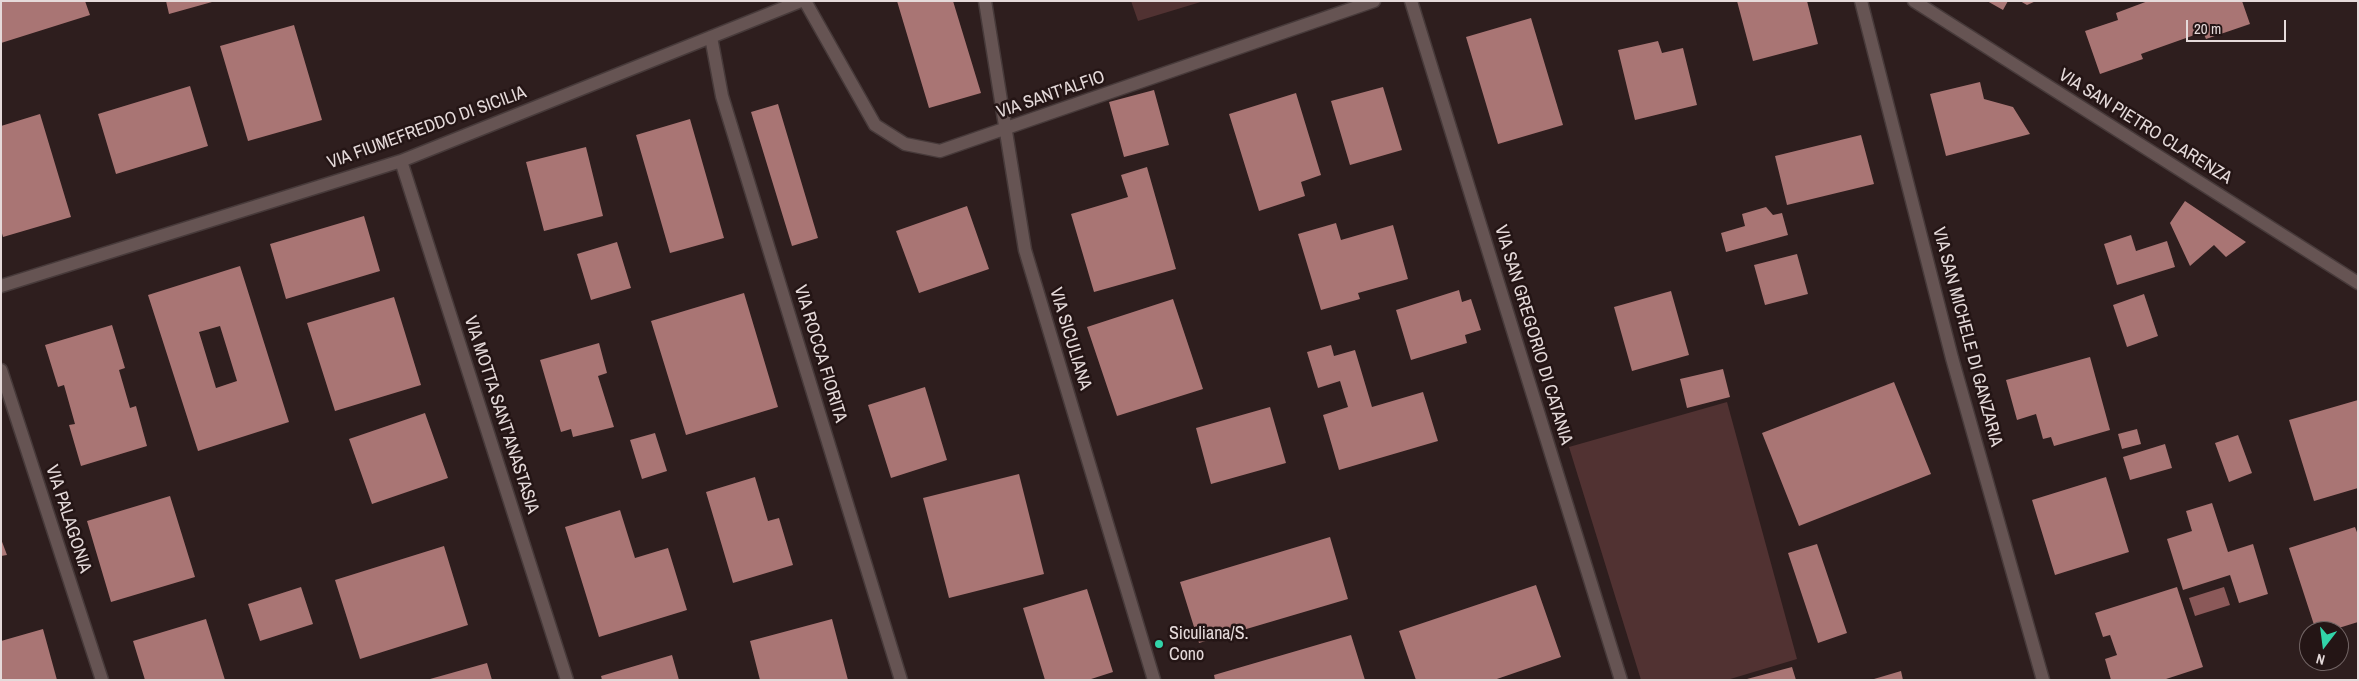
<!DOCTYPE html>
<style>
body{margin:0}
#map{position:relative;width:2359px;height:681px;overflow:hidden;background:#2e1e1e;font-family:"Archivo Narrow",sans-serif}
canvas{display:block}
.frame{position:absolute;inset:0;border:2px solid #e5dada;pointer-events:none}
.north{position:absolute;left:2299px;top:621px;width:50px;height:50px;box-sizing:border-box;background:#241515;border:1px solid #716464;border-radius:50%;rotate:195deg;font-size:14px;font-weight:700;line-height:20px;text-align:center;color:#e5dada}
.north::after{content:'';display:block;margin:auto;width:18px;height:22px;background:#32d4a9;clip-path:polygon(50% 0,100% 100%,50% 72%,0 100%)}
.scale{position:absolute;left:2186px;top:20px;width:100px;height:22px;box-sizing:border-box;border:2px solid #e5dada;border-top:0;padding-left:6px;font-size:15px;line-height:18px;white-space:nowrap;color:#e5dada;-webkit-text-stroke:4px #241515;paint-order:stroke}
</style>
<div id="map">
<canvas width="2359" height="681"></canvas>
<div class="frame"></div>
<div class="north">N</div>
<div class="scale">20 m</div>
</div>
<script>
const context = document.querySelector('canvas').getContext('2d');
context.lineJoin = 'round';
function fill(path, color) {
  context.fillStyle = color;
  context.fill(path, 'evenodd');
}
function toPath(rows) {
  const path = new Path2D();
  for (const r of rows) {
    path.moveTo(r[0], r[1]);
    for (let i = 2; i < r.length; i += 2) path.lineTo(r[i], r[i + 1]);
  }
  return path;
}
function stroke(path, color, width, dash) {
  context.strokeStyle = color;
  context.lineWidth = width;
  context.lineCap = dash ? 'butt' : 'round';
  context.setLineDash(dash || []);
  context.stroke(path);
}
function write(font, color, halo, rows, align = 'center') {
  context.font = font + ' "Archivo Narrow",sans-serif';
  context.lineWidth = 5;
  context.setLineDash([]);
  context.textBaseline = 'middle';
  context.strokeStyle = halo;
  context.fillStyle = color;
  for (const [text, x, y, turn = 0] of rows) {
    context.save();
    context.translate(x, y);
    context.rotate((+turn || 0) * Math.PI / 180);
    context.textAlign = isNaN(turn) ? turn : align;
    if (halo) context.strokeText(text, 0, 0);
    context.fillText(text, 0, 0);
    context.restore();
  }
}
fill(toPath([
 [1131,1,1204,1,1138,21],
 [1727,402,1797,659,1727,680,1641,680,1569,447]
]), '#513232');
fill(toPath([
 [2224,587,2230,605,2195,616,2189,598]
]), '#8b5959');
fill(toPath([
 [1,1,85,1,90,15,1,43],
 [166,1,212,1,212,2,169,14],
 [897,1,953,1,981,93,929,108],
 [1737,1,1807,1,1818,44,1753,61],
 [1987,1,2008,1,2003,10],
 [2020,1,2036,1,2027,5],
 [2148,1,2242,1,2250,24,2206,39,2203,32,2141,54,2143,59,2100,74,2085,31,2118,20,2116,13],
 [1531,18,1563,125,1498,144,1466,37],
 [294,25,322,120,248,141,220,46],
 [1658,41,1662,53,1683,48,1697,105,1635,120,1618,50],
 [1980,82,1984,99,2013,107,2030,134,1946,156,1930,94],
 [190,86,208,146,116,174,98,114],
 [1383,87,1402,150,1350,165,1331,101],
 [1154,90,1169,145,1124,157,1109,102],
 [1296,93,1321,175,1301,182,1305,196,1259,211,1229,114],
 [778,104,818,238,792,246,751,112],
 [40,114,71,217,3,237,1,230,1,126],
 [690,119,724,238,670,253,636,135],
 [1861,135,1874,184,1787,205,1775,156],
 [586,147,603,216,544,231,526,162],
 [1147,167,1176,269,1094,292,1071,214,1128,197,1121,175],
 [2185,201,2246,242,2226,257,2214,245,2190,266,2170,223],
 [967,206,989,269,919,293,896,231],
 [1766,207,1773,215,1782,213,1788,235,1726,252,1721,233,1745,226,1742,214],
 [364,216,380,271,286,299,270,244],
 [1336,223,1341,240,1393,225,1408,279,1358,293,1360,299,1321,310,1298,234],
 [2131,235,2136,251,2167,241,2175,267,2117,285,2104,244],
 [617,242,631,288,591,300,577,254],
 [1797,254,1808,294,1765,305,1754,265],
 [240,266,289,422,198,451,148,295],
 [220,326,237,381,216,388,199,332],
 [1459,290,1462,302,1471,299,1481,330,1465,335,1467,343,1411,360,1396,310],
 [1671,291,1689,355,1632,371,1614,307],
 [744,293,778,407,686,435,651,321],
 [2144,294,2158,336,2127,347,2113,305],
 [394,297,421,385,335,411,307,323],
 [1173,299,1203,389,1117,416,1087,327],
 [112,325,125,368,119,370,130,408,136,406,147,446,81,466,69,425,75,424,64,385,58,387,45,345],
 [599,343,607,373,598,376,614,427,573,437,571,429,561,432,540,360],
 [1331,345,1334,356,1355,350,1372,407,1423,392,1438,441,1339,470,1323,415,1348,407,1340,381,1318,388,1307,352],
 [2090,357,2110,430,2054,446,2051,437,2043,439,2036,414,2017,420,2006,380],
 [1723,369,1730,397,1687,408,1680,379],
 [1894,382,1931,474,1799,526,1762,433],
 [925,387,947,460,891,478,868,405],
 [2358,400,2358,488,2314,501,2289,420],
 [1270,407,1286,463,1211,484,1196,428],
 [425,413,448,478,372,504,349,439],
 [2137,429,2141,444,2122,449,2118,434],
 [655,433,667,471,642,479,630,440],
 [2238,435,2252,473,2229,482,2215,443],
 [2165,444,2172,468,2130,480,2123,457],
 [1019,474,1044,574,949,598,923,498],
 [755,477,768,521,779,518,793,565,733,583,706,492],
 [2106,477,2129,552,2055,575,2032,500],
 [170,496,195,577,111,602,87,521],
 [2212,503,2228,552,2253,544,2268,594,2239,603,2230,575,2183,590,2167,539,2192,531,2186,511],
 [620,510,635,558,668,548,687,610,599,637,565,527],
 [2355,527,2358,535,2358,622,2329,631,2316,631,2289,548],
 [1330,537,1348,599,1199,643,1180,582],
 [1,539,7,555,1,556],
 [1817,544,1847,633,1818,643,1788,553],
 [444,546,468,625,360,659,335,580],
 [1536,585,1561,657,1494,680,1416,680,1399,631],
 [301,587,313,624,260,641,248,604],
 [2177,587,2203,667,2163,680,2111,680,2105,659,2117,655,2110,635,2103,637,2095,613],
 [1087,589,1113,672,1088,680,1045,680,1023,608],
 [206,619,225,680,145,680,133,641],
 [832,619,848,680,760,680,750,641],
 [43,629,57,680,1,680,1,641],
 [1351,635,1365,680,1215,680,1214,675],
 [672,655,679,680,602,680,601,676],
 [487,663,492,680,430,680,430,679],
 [1792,667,1796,680,1747,680,1747,679],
 [1901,671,1903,680,1874,680,1874,679]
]), '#a97574');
const street = toPath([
 [805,1,875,125,905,144,940,151,1374,1],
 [985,1,1025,250,1154,680],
 [1411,1,1621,680],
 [1861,1,1952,358,2043,680],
 [1914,1,2358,283],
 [711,37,722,96,901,680],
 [401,161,567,680],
 [1,286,401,161,801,1],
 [1,370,102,680]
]);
stroke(street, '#473a3a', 15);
stroke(street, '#665453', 12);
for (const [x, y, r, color] of [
 [1159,644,5,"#32d4a9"]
]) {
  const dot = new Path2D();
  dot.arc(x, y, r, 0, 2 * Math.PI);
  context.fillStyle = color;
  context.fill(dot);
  stroke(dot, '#241515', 2);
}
write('18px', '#e5dada', '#241515', [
 ["VIA SANT'ALFIO",1051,95,-19],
 ["VIA SAN PIETRO CLARENZA",2145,127,32],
 ["VIA FIUMEFREDDO DI SICILIA",427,128,-20],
 ["VIA SAN GREGORIO DI CATANIA",1533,335,73],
 ["VIA SAN MICHELE DI GANZARIA",1967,337,75],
 ["VIA SICULIANA",1070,339,73],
 ["VIA ROCCA FIORITA",820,354,73],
 ["VIA MOTTA SANT'ANASTASIA",501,415,72],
 ["VIA PALAGONIA",68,519,72]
]);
write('18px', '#e5dada', '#241515', [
 ["Siculiana/S.",1169,634],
 ["Cono",1169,655]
], 'left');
</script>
